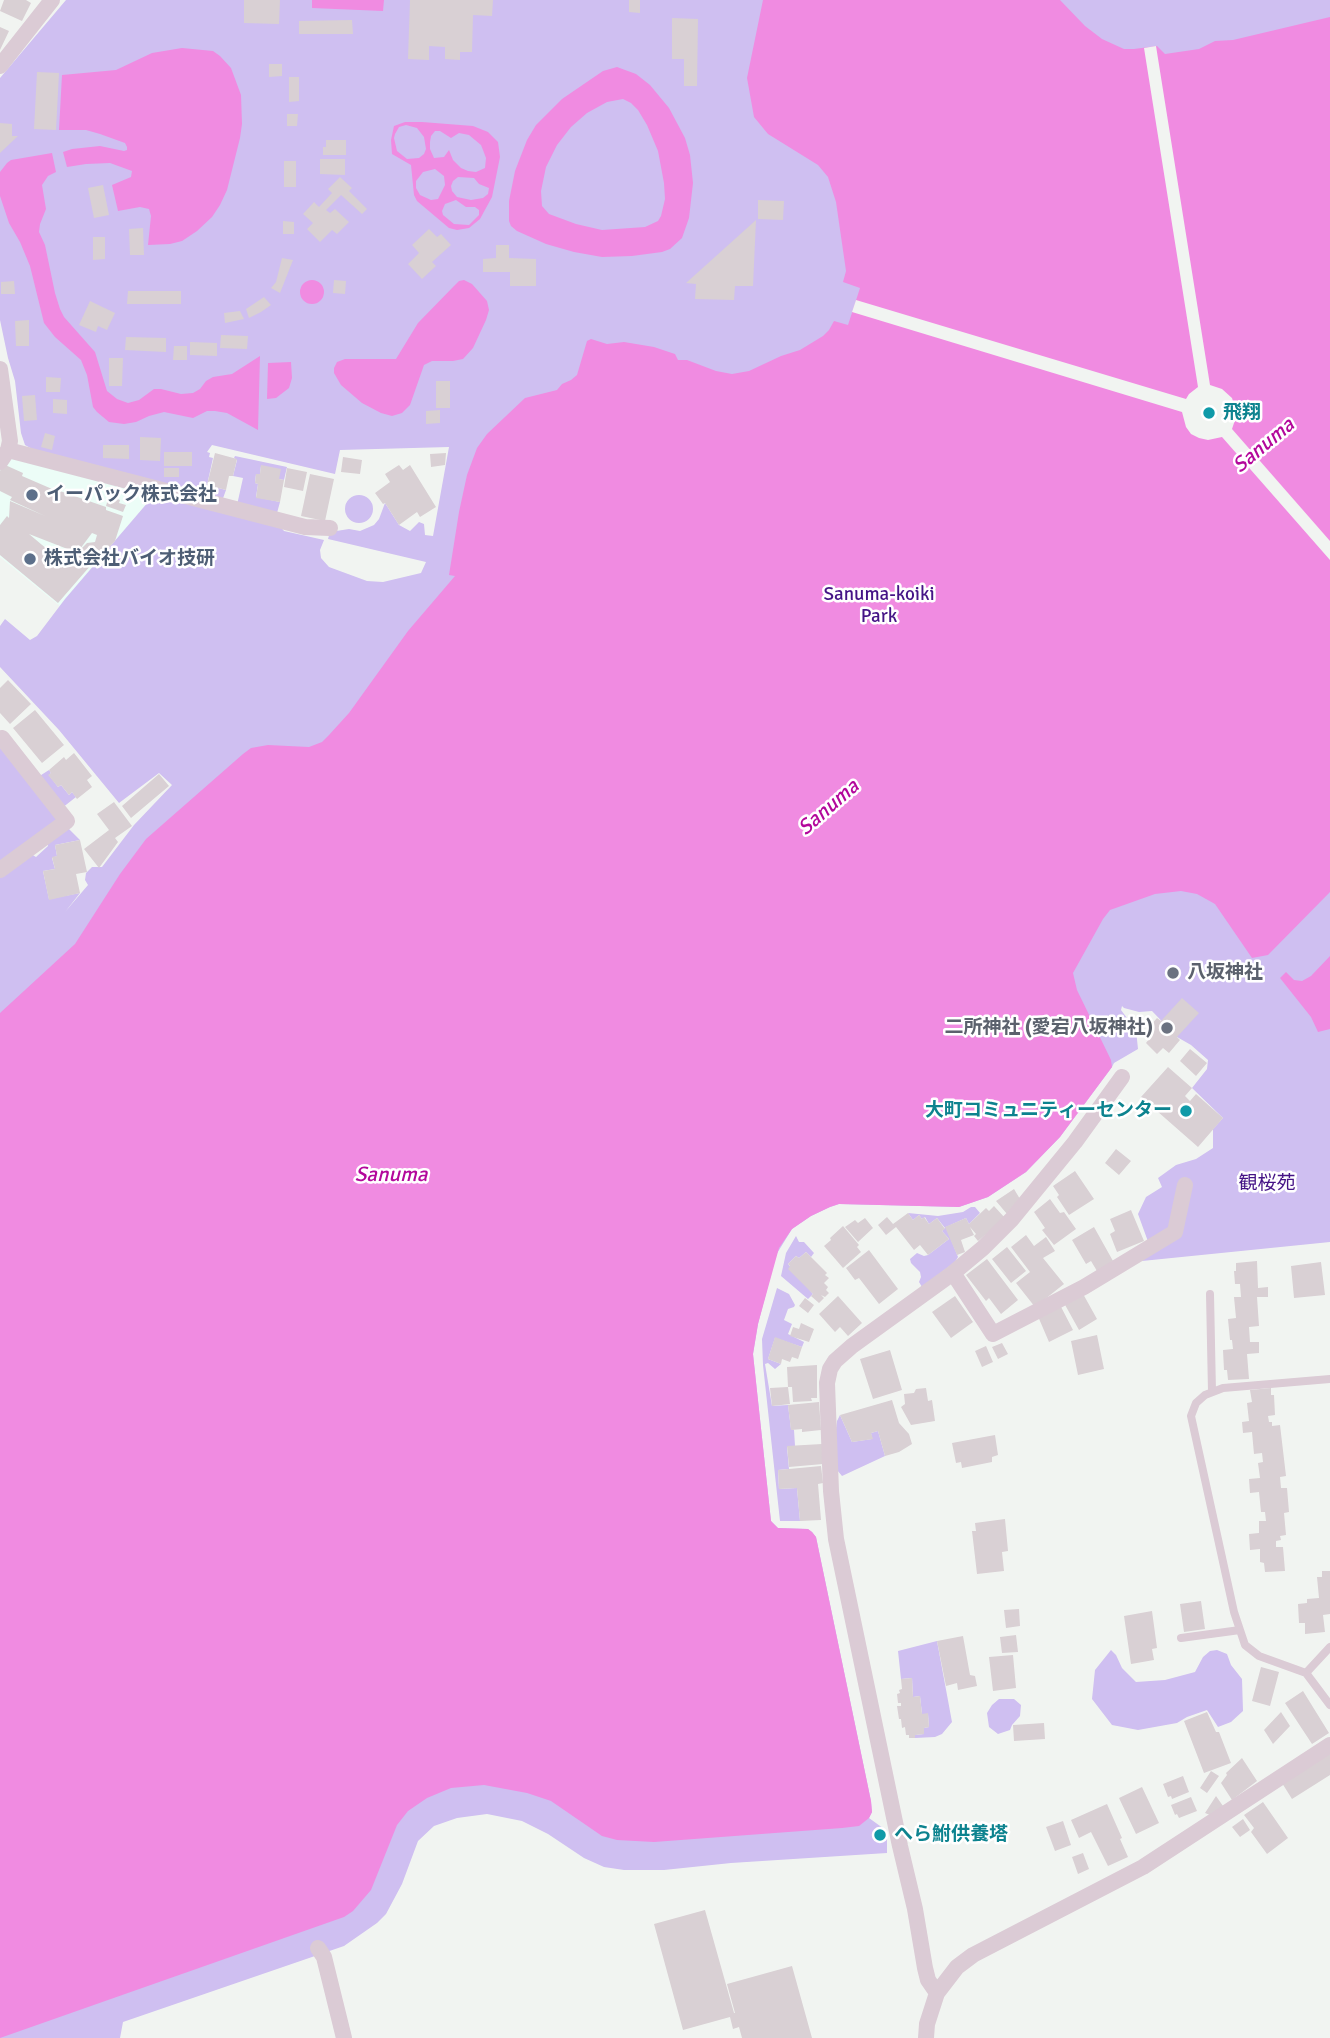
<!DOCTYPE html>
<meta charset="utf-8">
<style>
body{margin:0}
canvas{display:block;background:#f1f4f1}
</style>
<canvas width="1330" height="2038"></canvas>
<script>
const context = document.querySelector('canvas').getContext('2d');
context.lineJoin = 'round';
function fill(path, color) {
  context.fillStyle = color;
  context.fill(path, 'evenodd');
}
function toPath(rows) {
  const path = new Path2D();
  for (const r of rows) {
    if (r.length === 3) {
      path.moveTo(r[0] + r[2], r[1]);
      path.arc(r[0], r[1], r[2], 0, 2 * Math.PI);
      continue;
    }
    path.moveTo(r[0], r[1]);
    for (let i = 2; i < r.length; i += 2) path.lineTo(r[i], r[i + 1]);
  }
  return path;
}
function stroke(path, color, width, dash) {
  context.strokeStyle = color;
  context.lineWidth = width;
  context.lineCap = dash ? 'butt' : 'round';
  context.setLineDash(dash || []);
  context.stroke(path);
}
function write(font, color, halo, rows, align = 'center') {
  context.font = font + ' Signika,"Noto Sans JP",sans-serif';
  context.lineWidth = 5;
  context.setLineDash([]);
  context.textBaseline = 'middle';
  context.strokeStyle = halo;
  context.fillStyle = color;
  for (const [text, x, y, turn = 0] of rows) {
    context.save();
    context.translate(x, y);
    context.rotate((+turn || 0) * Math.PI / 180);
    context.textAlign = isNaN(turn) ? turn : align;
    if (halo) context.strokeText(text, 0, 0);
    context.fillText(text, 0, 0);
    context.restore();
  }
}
fill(toPath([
 [8,450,155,494,60,606,0,557,0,462]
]), '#ecfdf7');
fill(toPath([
 [66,0,1330,0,1330,1242,1142,1261,1150,1247,1138,1214,1146,1197,1162,1187,1158,1178,1176,1165,1196,1159,1213,1148,1213,1129,1223,1118,1192,1088,1207,1069,1208,1060,1191,1045,1177,1037,1152,1011,1139,1012,1124,1008,1122,1006,1121,1010,1136,1030,1138,1049,1114,1063,1112,1067,1060,1137,1026,1172,988,1197,959,1207,839,1204,830,1207,811,1216,792,1229,776,1255,758,1324,753,1354,771,1521,778,1528,808,1529,812,1532,816,1537,871,1801,872,1812,869,1818,887,1831,887,1853,731,1863,664,1870,624,1870,604,1867,584,1858,548,1834,522,1821,487,1814,457,1818,434,1826,418,1841,402,1884,386,1914,377,1923,344,1946,123,2022,120,2038,0,2038,0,877,31,854,36,857,48,846,47,840,67,827,80,840,55,845,57,856,52,858,55,869,43,871,49,899,80,893,65,912,88,885,85,880,86,873,92,867,102,867,134,825,172,785,159,773,119,803,59,730,0,667,0,626,5,619,30,640,37,636,65,599,155,494,34,450,25,445,21,433,15,381,8,358,0,320,0,78],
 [212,445,335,474,340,450,449,447,433,536,425,535,424,524,419,522,410,531,399,525,385,503,379,519,374,525,360,531,349,529,330,532,328,539,426,562,421,573,383,582,367,581,329,567,321,558,320,550,324,540,284,531,269,513,277,513,280,502,256,497,258,484,255,483,256,474,260,474,261,466,279,479,284,480,287,467,235,456,234,458,237,460,233,476,243,478,237,505,222,501,226,490,207,485,213,458,209,457,210,453,207,452],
 [359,509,14],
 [0,746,57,819,0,864],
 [49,770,51,773,49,775,58,787,61,785,69,795,72,792,76,797,62,808,38,777],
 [971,1207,975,1207,980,1213,969,1224,966,1218,946,1227,958,1257,955,1262,922,1287,919,1282,921,1277,920,1272,911,1263,910,1259,917,1253,924,1256,928,1255,949,1239,942,1231,945,1228,937,1218,929,1224,925,1217,922,1219,919,1215,913,1220,908,1213,938,1216,963,1212],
 [796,1236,799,1242,804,1242,814,1253,811,1257,806,1252,799,1258,796,1256,788,1264,813,1294,808,1299,781,1276,786,1253],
 [777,1288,789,1294,795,1305,794,1307,788,1309,784,1320,792,1324,788,1334,804,1342,802,1347,775,1338,768,1359,781,1364,775,1369,768,1363,765,1364,772,1406,788,1405,791,1429,794,1430,795,1446,787,1447,789,1469,778,1470,779,1489,797,1488,800,1521,780,1521,763,1365,762,1339],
 [840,1415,852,1442,872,1439,871,1433,878,1431,885,1456,842,1476,837,1470,835,1437,837,1421],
 [937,1641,952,1722,942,1734,935,1737,915,1738,915,1735,924,1734,924,1728,929,1727,928,1714,922,1714,920,1696,913,1697,912,1678,901,1679,898,1651],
 [1111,1650,1116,1655,1122,1668,1136,1682,1165,1680,1195,1672,1203,1657,1210,1651,1217,1650,1227,1654,1231,1665,1242,1679,1243,1711,1231,1722,1218,1727,1207,1710,1187,1717,1177,1723,1138,1730,1112,1725,1092,1699,1095,1670],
 [999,1699,1014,1699,1021,1705,1020,1716,1012,1725,1010,1730,998,1734,989,1727,987,1713,992,1705]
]), '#cfbff1');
fill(toPath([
 [312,0,384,0,383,11,312,8],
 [763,0,1060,0,1085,26,1102,39,1124,49,1134,49,1157,46,1165,54,1199,49,1215,41,1233,40,1330,17,1330,892,1268,955,1252,958,1215,904,1197,894,1181,891,1155,894,1110,910,1103,919,1073,973,1077,990,1111,1060,1112,1067,1060,1137,1026,1172,988,1197,959,1207,839,1204,830,1207,811,1216,792,1229,779,1248,758,1324,753,1354,771,1521,778,1528,808,1529,812,1532,816,1537,871,1801,872,1812,869,1818,859,1826,842,1828,654,1842,617,1840,602,1836,551,1801,527,1793,484,1785,451,1788,427,1798,408,1811,397,1825,371,1890,353,1911,344,1917,0,2038,0,1013,75,944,120,874,146,839,243,754,251,748,268,745,309,747,322,742,329,735,349,713,408,631,455,576,449,575,459,512,467,475,477,448,487,434,525,398,557,390,562,384,571,380,577,375,587,341,591,339,607,344,624,342,654,347,675,354,678,360,687,360,716,371,732,374,749,371,781,356,800,350,823,336,829,330,834,321,848,325,860,288,843,282,846,271,845,264,836,202,828,177,818,165,768,134,754,117,747,78],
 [182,48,213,51,220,56,231,68,241,95,242,124,240,138,227,190,220,205,212,217,197,231,182,241,170,244,148,245,151,216,149,209,140,207,118,211,112,185,131,177,132,171,110,163,86,164,67,167,63,152,72,149,100,146,124,151,127,150,127,147,125,143,100,134,86,130,59,130,62,75,116,70,152,53],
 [617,67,636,74,650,85,669,108,685,138,690,155,693,183,689,218,682,238,670,249,662,252,632,256,602,257,574,252,546,244,517,231,511,226,509,221,509,201,515,171,527,140,536,125,562,99,603,71],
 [623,99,631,103,638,110,647,125,658,151,664,183,665,199,661,216,658,221,645,227,602,230,576,224,549,214,542,206,541,191,546,167,557,145,571,127,587,113,607,102],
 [422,122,473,126,488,132,498,142,500,157,492,197,480,219,469,228,457,230,449,228,417,201,414,195,411,165,392,154,391,140,394,126,405,122],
 [406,125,417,128,424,137,426,149,424,154,419,158,407,159,397,151,394,138,395,134,399,127],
 [435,131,440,131,451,138,459,133,469,135,481,145,483,150,486,158,485,168,476,172,468,171,461,168,453,160,449,150,444,157,434,158,430,149,430,142,431,136],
 [435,169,444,176,445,185,438,199,431,200,420,195,416,188,416,181,423,172],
 [458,177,474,178,479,184,489,188,488,194,483,198,471,200,457,197,452,191,451,186,453,181],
 [456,200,466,207,475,207,479,210,479,215,469,225,454,224,443,215,442,211,445,204],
 [52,153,56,172,48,176,42,185,46,209,40,224,39,232,45,245,55,293,60,309,64,317,95,352,107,391,117,399,128,403,139,400,154,389,161,389,181,394,193,393,200,389,206,381,213,377,232,374,260,356,258,430,227,413,215,411,207,411,193,418,164,412,149,416,136,422,124,424,109,422,97,412,93,407,87,375,81,360,55,337,44,323,30,266,20,242,9,223,0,196,0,172,7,163,11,160],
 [464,280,472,284,487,301,489,310,486,320,473,348,463,359,453,361,432,361,424,365,410,405,402,413,392,416,381,413,362,403,341,385,334,373,334,368,337,362,345,359,396,359,418,323,454,286,459,281],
 [312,292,12],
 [291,362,292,378,289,388,276,398,267,399,268,363],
 [1330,956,1330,1029,1318,1032,1311,1017,1280,978,1286,972,1294,980,1302,981,1311,976]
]), '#f08be1');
fill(toPath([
 [1156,46,1210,385,1222,389,1232,398,1236,411,1236,417,1232,429,1330,541,1330,560,1222,437,1208,440,1199,438,1191,434,1186,427,1182,412,852,312,856,300,1186,399,1189,394,1198,387,1144,48]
]), '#f1f4f1');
fill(toPath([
 [4,0,26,0,31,3,22,21,0,11],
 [244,0,280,0,279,24,244,23],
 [410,0,493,0,492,16,473,15,472,52,460,52,460,60,445,59,445,47,429,46,429,60,408,59],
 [629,0,640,0,640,13,629,12],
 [672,18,698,19,697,86,684,86,684,59,672,59],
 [352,20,353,34,299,34,299,21],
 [0,27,9,31,0,50],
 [269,64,282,64,282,76,269,77],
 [37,72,59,73,56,130,34,129],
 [289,77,299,77,299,101,289,102],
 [287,114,298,114,297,126,287,126],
 [0,123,12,124,12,136,18,136,0,153],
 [326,140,346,140,346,155,323,155,323,147,326,147],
 [320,159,345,159,345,175,320,174],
 [284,161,296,161,296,187,284,187],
 [340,177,352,188,349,191,367,209,362,214,341,195,326,210,330,213,335,209,349,222,337,234,332,230,320,242,307,229,313,223,303,214,314,202,319,207,332,193,328,189],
 [103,185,109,215,94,218,88,188],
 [758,200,784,201,783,220,758,219],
 [756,220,753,286,735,286,734,300,695,299,696,284,686,283],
 [283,221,294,222,294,234,283,234],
 [143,228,144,255,130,255,129,229],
 [429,229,437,237,441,234,451,245,432,262,436,266,422,279,408,264,419,253,412,245],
 [93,237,105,237,105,259,93,260],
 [496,245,509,245,509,258,536,259,536,286,510,286,510,272,483,272,483,259,496,258],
 [282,258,293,260,280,293,271,288,276,282],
 [334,280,346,281,345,294,333,293],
 [14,281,15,294,1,294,1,282],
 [128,291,181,291,181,304,127,304],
 [264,297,271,305,261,312,249,318,246,309],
 [90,301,115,313,107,330,98,326,96,332,79,325],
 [240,311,244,319,225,323,224,313],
 [29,320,29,346,16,346,15,321],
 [221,335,248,336,247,349,220,348],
 [126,337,166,338,166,352,125,350],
 [190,342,217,343,217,356,190,355],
 [174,346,187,346,187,360,173,360],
 [109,358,123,358,122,386,109,386],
 [46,377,61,378,60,392,46,392],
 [436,381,450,381,450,408,436,408],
 [35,395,37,420,24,421,22,396],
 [53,399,67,400,67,414,53,413],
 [440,410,440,423,426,424,426,411],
 [45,433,55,436,52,450,41,447],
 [140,437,161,438,160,461,140,460],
 [103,445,129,445,129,459,103,458],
 [164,452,192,452,192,466,164,466],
 [215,453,237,459,233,476,229,476,226,490,207,485],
 [446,453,445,465,431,467,430,454],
 [343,457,362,460,360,474,341,472],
 [3,464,23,473,22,476,59,492,60,491,106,507,106,510,123,516,115,541,106,551,104,550,58,603,0,555,0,525,7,516,9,518,10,501,45,516,10,500,12,497,0,491,0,471],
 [92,533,97,535,95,542,87,543,66,564,62,561,67,555,60,548,54,555,29,534,70,550,80,549],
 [261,465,281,469,279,479,284,480,280,502,256,498,258,484,255,483,256,474,260,474],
 [399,465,403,470,410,465,436,507,420,517,417,512,399,525,385,503,383,504,375,493,390,482,385,474],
 [164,468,179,468,179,477,164,477],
 [287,468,307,472,303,491,284,487],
 [310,474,334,479,325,521,301,516],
 [109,496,120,500,119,503,126,505,123,512,106,506],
 [8,680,31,704,10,724,0,713,0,688],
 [35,710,64,745,42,763,13,728],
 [74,753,92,776,87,780,92,787,77,799,72,792,69,795,61,785,58,787,48,775,51,773,49,770,64,757,66,760],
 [159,774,169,786,131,818,122,806],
 [114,802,132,826,115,838,118,842,99,868,84,849,109,830,97,814],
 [80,840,87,872,76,874,80,893,49,900,43,871,55,869,52,857,57,856,55,845],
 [1182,998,1199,1013,1177,1037,1180,1040,1169,1053,1163,1048,1157,1054,1146,1043,1149,1039,1143,1034,1157,1018,1161,1021],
 [1190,1049,1207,1063,1196,1076,1180,1061],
 [1168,1067,1192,1088,1185,1096,1190,1101,1196,1094,1223,1118,1198,1147,1141,1097],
 [1116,1149,1131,1161,1119,1175,1105,1163],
 [1075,1171,1094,1199,1069,1215,1057,1197,1059,1195,1053,1186],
 [1014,1189,1020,1199,1007,1214,996,1201],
 [1050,1199,1060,1213,1064,1212,1076,1229,1054,1245,1042,1230,1045,1228,1034,1212],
 [994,1206,1005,1218,978,1241,974,1236,976,1234,970,1227,974,1235,961,1240,965,1252,957,1255,945,1227,966,1218,969,1224,986,1208,989,1211],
 [1131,1210,1144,1241,1117,1252,1110,1234,1115,1231,1110,1219],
 [908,1213,913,1220,919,1215,922,1219,924,1217,929,1224,937,1218,945,1229,942,1231,949,1239,928,1255,920,1245,914,1250,896,1227,886,1235,878,1225,887,1217,893,1224],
 [865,1218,873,1228,858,1242,845,1227,855,1220,858,1223],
 [843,1226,859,1245,857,1247,861,1252,843,1268,824,1246,831,1240,830,1238],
 [1094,1227,1113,1261,1097,1271,1091,1261,1086,1264,1072,1240],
 [1026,1235,1034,1246,1046,1237,1055,1251,1043,1258,1064,1284,1035,1307,1016,1283,1030,1272,1011,1247],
 [1007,1247,1026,1271,1011,1283,992,1259],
 [869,1250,898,1289,879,1304,859,1278,855,1280,846,1268],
 [806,1252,827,1273,825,1275,829,1278,824,1283,828,1287,826,1290,829,1293,825,1297,821,1295,824,1298,819,1303,811,1296,813,1294,788,1269,790,1266,788,1264,796,1256,799,1258],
 [987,1259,1018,1300,1001,1314,989,1298,986,1301,966,1275],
 [1257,1261,1258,1288,1268,1287,1268,1297,1257,1297,1259,1326,1249,1327,1250,1342,1259,1342,1259,1353,1247,1354,1249,1379,1228,1380,1227,1370,1224,1370,1223,1350,1233,1349,1232,1340,1230,1340,1228,1319,1236,1318,1234,1297,1241,1297,1240,1284,1235,1284,1234,1271,1236,1271,1236,1263],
 [1321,1262,1325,1295,1294,1298,1291,1266],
 [1082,1292,1097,1319,1079,1330,1064,1303],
 [838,1296,862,1323,848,1336,840,1327,835,1332,819,1314],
 [955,1296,973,1322,951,1338,932,1312],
 [805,1298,814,1305,808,1313,799,1306],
 [1059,1303,1073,1330,1049,1342,1037,1314],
 [801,1323,814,1329,809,1342,790,1336,793,1327,799,1329],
 [1097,1335,1104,1369,1078,1375,1071,1341],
 [775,1337,802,1347,798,1359,792,1357,790,1362,782,1359,781,1364,768,1359],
 [1002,1343,1008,1354,998,1359,992,1347],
 [986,1346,993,1362,982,1367,975,1351],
 [890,1350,902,1390,873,1399,860,1359],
 [817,1365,817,1398,811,1398,812,1401,793,1402,792,1387,788,1387,787,1367],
 [788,1387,790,1404,772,1406,770,1388],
 [926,1388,928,1401,932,1400,935,1421,911,1425,901,1407,905,1404,904,1394,914,1393,916,1389],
 [1271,1388,1271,1395,1274,1395,1275,1415,1268,1416,1269,1422,1272,1422,1272,1426,1280,1425,1286,1476,1280,1477,1281,1488,1287,1488,1289,1512,1284,1513,1286,1535,1280,1536,1281,1540,1276,1541,1276,1547,1283,1547,1285,1571,1265,1572,1264,1563,1260,1562,1260,1549,1250,1550,1249,1534,1259,1533,1259,1521,1266,1521,1265,1512,1261,1512,1259,1492,1250,1493,1249,1479,1260,1478,1258,1463,1263,1462,1262,1453,1254,1454,1252,1432,1243,1433,1242,1422,1249,1421,1247,1403,1252,1402,1250,1390],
 [892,1400,899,1423,909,1434,912,1444,899,1452,885,1456,878,1431,871,1433,873,1439,852,1442,840,1415],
 [819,1402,821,1430,802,1432,802,1429,791,1430,788,1405],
 [995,1435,998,1455,992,1457,992,1462,962,1468,961,1462,956,1463,952,1443],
 [822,1444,823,1464,789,1467,787,1446],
 [821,1466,823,1483,818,1484,821,1520,800,1521,797,1488,779,1489,778,1470],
 [1005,1519,1008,1551,1002,1552,1004,1571,977,1574,972,1531,976,1531,975,1523],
 [1322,1571,1330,1571,1330,1614,1323,1615,1325,1632,1305,1634,1305,1623,1299,1623,1298,1604,1307,1603,1307,1599,1319,1598,1317,1577,1322,1577],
 [1201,1601,1205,1629,1184,1632,1180,1604],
 [1019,1609,1020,1626,1006,1628,1004,1610],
 [1152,1611,1157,1648,1152,1649,1154,1660,1131,1664,1124,1616],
 [1016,1635,1018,1652,1002,1653,1000,1637],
 [963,1636,970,1675,975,1676,977,1686,958,1690,957,1683,946,1686,937,1641],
 [1013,1655,1016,1688,993,1691,989,1657],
 [1261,1667,1279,1672,1270,1706,1252,1701],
 [912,1678,913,1697,920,1696,922,1714,928,1713,929,1727,924,1728,924,1734,915,1735,915,1738,909,1738,909,1735,906,1735,905,1727,902,1728,901,1719,899,1719,897,1706,901,1706,901,1703,898,1703,897,1694,900,1693,899,1690,902,1689,901,1679],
 [1303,1691,1329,1733,1312,1744,1285,1703],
 [1207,1712,1216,1732,1219,1732,1231,1763,1204,1773,1184,1721],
 [1281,1712,1290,1726,1273,1744,1264,1730],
 [1044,1723,1045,1739,1014,1741,1013,1725],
 [1330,1752,1330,1775,1292,1799,1282,1783],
 [1242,1758,1257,1781,1232,1800,1221,1783,1227,1775,1226,1773],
 [1211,1771,1219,1776,1207,1793,1200,1788],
 [1183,1776,1189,1792,1172,1799,1171,1796,1168,1797,1163,1784],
 [1142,1787,1159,1823,1136,1834,1119,1798],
 [1216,1796,1223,1806,1210,1815,1205,1813],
 [1191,1797,1197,1811,1179,1818,1177,1814,1175,1815,1171,1805],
 [1263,1802,1288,1838,1267,1854,1251,1832,1254,1828,1244,1815],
 [1107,1804,1122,1838,1120,1839,1128,1857,1108,1866,1091,1832,1079,1838,1071,1820],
 [1243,1819,1250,1830,1240,1837,1232,1827],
 [1063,1821,1071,1845,1055,1851,1046,1827],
 [1083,1853,1089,1869,1078,1874,1072,1857],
 [705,1910,734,2013,735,2013,727,1984,792,1966,812,2038,742,2038,739,2027,733,2029,730,2017,683,2030,654,1924]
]), '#d9d0d4');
stroke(toPath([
 [1210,1294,1212,1392],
 [1330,1379,1223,1388,1205,1395,1196,1403,1191,1416,1234,1612,1245,1645,1259,1656,1306,1673,1330,1705],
 [1181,1638,1240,1630],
 [1306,1673,1330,1647]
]), '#dbcbd5', 8);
stroke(toPath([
 [0,66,52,0],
 [0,369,10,441,8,450,0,462],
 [8,450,305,527,330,528],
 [0,870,67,821,2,738],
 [953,1273,993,1334,1084,1287,1175,1232,1185,1185],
 [318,1948,324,1957,344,2038],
 [937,1993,928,1980,925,1968,915,1909,900,1846,836,1539,831,1491,827,1383,830,1369,835,1361,852,1346,953,1273,983,1248,1012,1219,1075,1142,1122,1077],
 [926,2038,927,2024,937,1993,957,1967,973,1955,1143,1867,1330,1745]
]), '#dbcbd5', 16);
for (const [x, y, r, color] of [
 [1209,413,7,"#0f9aa8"],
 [32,495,7,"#5c6f8a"],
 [30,559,7,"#5c6f8a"],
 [1173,973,7,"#6b7280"],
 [1167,1028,7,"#6b7280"],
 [1186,1111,7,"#0f9aa8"],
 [880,1835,7,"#0f9aa8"]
]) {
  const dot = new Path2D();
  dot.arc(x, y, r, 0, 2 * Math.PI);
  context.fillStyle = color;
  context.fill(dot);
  stroke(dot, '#fff', 2.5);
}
write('bold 19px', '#0d838f', '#fff', [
 ["飛翔",1223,413],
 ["大町コミュニティーセンター",1172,1111,"right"],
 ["へら鮒供養塔",894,1835]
], 'left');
write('bold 19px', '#4e5e75', '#fff', [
 ["イーパック株式会社",46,495],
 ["株式会社バイオ技研",44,559]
], 'left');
write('19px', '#451486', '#fff', [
 ["Sanuma-koiki",879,595],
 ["Park",879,617],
 ["観桜苑",1267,1184]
]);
write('bold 19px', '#5b616d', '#fff', [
 ["八坂神社",1187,973],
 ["二所神社 (愛宕八坂神社)",1153,1028,"right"]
], 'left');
write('italic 21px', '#b3079b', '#fff', [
 ["Sanuma",1264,446,-40],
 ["Sanuma",829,808,-41],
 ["Sanuma",391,1175]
]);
</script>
